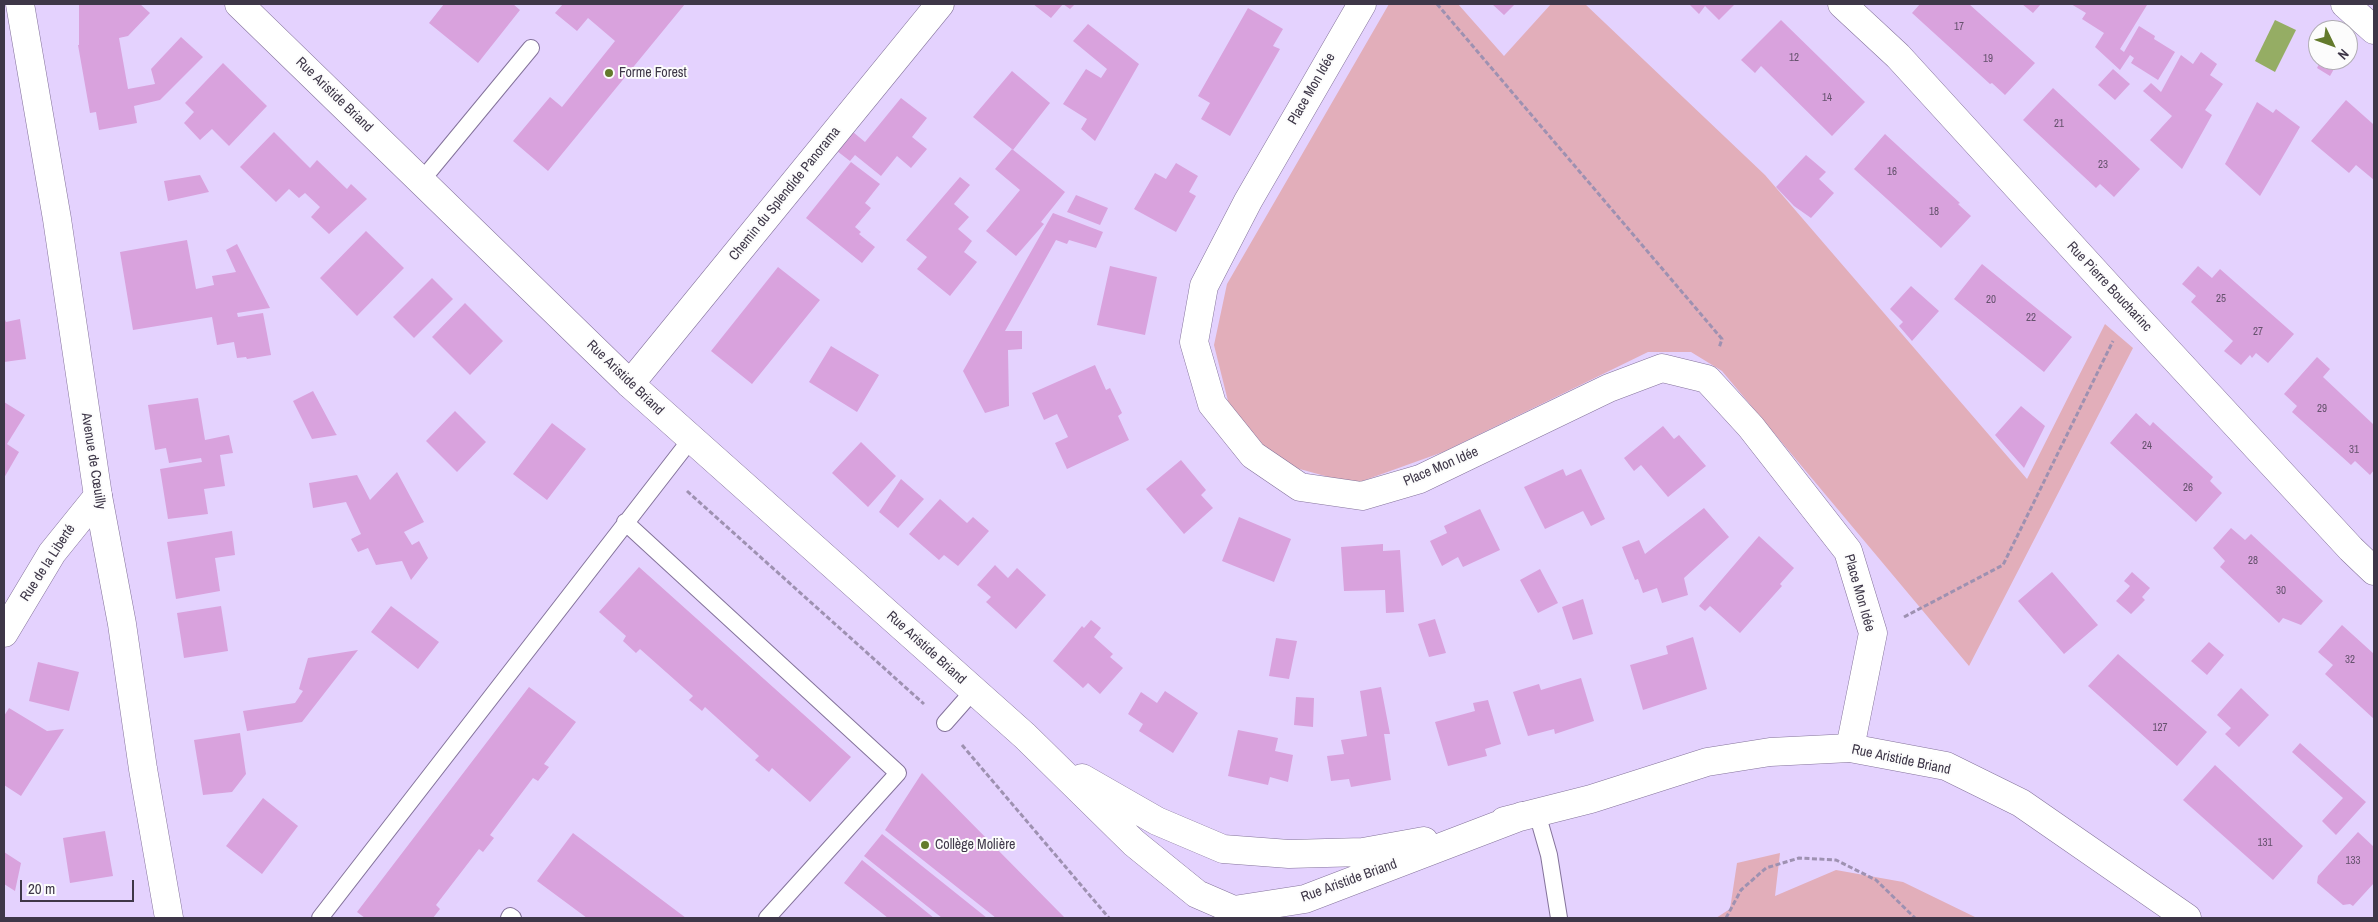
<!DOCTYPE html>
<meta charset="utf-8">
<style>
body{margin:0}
#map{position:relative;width:2378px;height:922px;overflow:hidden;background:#e4d2fe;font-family:"Archivo Narrow",sans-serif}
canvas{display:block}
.frame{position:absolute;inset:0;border:5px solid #3e3748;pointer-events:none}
.north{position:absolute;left:2308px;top:20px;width:50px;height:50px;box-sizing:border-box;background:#fcfcfc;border:1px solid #b0adb4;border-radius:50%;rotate:132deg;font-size:14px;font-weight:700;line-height:20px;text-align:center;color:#3e3748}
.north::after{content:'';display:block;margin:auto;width:18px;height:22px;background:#637a2c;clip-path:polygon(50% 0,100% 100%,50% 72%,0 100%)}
.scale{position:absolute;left:20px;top:880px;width:114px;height:22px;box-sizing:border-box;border:2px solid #3e3748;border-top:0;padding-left:6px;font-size:15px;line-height:18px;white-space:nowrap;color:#3e3748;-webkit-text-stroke:4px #fcfcfc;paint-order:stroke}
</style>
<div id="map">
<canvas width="2378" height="922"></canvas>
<div class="frame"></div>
<div class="north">N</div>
<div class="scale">20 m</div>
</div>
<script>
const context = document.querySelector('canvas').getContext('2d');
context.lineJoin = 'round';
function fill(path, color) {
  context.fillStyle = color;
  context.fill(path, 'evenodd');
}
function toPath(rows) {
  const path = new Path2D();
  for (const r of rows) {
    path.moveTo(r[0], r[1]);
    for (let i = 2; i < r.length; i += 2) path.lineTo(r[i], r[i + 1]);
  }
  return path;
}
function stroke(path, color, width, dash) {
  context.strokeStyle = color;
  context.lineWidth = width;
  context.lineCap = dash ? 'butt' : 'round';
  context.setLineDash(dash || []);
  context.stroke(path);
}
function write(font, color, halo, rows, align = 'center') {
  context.font = font + ' "Archivo Narrow",sans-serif';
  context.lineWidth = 4;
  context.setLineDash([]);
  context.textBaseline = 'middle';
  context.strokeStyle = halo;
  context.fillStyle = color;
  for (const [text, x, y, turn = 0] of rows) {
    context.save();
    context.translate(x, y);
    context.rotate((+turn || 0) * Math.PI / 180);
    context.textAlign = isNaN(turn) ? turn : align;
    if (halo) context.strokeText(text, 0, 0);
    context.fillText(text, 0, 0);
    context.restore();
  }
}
fill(toPath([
 [1389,4,1458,4,1504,56,1551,4,1585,4,1765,175,2027,479,2105,324,2133,348,1969,666,1722,371,1691,352,1648,352,1443,452,1354,484,1278,463,1230,409,1214,345,1227,284],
 [1780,853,1775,896,1836,870,1903,882,1977,918,1716,918,1730,909,1737,863]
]), '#e2aeba');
fill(toPath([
 [2275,20,2296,30,2275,72,2255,61]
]), '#95ad64');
fill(toPath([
 [79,4,140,4,150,13,128,36,119,38,128,89,155,84,151,69,181,37,203,57,160,100,134,106,137,123,99,130,96,112,90,113,78,45,79,45],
 [444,4,513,4,520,10,478,63,429,23],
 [563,4,685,4,548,171,513,141,550,97,562,107,615,41,588,18,577,31,555,13],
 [1033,4,1075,4,1070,9,1063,4,1051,18],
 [1492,4,1515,4,1504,15],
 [1689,4,1735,4,1719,20,1705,6,1699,14],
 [1920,4,1969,4,2035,63,2005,95,1992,83,1990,84,1912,13],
 [2022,4,2041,4,2033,13],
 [2071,4,2147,5,2120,49,2124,52,2139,26,2155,36,2154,39,2175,52,2158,80,2131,63,2134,58,2130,55,2120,70,2095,47,2104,33,2082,19,2086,13],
 [1248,8,1283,29,1273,46,1280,49,1230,136,1201,119,1210,103,1198,96],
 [1781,20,1865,102,1832,136,1761,66,1755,73,1741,60],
 [1088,24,1139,64,1095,141,1081,129,1087,119,1063,104,1086,69,1101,78,1107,69,1073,41],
 [2201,52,2217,64,2210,75,2223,84,2205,110,2212,115,2182,169,2150,140,2172,116,2143,91,2151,83,2161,92,2181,55,2193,64],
 [2321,60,2339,60,2330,76,2317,68],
 [223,63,267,106,229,146,212,129,200,140,184,123,194,112,185,103],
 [2113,69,2130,84,2115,100,2098,85],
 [1012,71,1050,103,1013,150,973,117],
 [2053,88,2140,169,2114,197,2100,184,2096,188,2023,120],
 [901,98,927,118,912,137,927,149,911,168,897,156,881,176,855,155,850,161,837,151,853,132,865,142],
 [2346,100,2373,124,2374,123,2374,180,2356,165,2349,173,2311,141],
 [2257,102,2273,113,2276,109,2300,127,2260,196,2225,164],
 [274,132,310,168,317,160,347,189,351,184,367,199,329,234,311,217,320,207,305,193,299,198,289,189,276,202,240,167],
 [1885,134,1960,203,1958,204,1971,216,1941,248,1854,169],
 [1012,149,1065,192,1041,222,1044,224,1016,256,986,231,1020,190,995,169],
 [1806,155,1826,172,1819,179,1834,193,1811,218,1794,206,1776,187],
 [851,162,880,184,865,203,871,208,855,227,861,232,859,234,875,247,862,263,806,218],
 [1176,163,1198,176,1189,192,1196,196,1176,232,1134,209,1155,173,1166,179],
 [200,175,209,192,168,201,164,181],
 [960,177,970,185,954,204,969,217,958,229,972,241,964,252,977,262,950,296,917,269,927,257,906,240],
 [1076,195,1108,208,1100,225,1067,212],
 [1053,213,1103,232,1096,248,1069,240,1067,244,1056,240,1005,331,1022,331,1022,349,1008,350,1009,406,985,413,963,371],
 [366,231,404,268,357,316,320,278],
 [187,240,196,289,214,285,212,276,236,272,226,250,237,244,270,308,237,313,238,317,263,313,271,355,247,359,246,357,237,358,234,342,217,345,212,317,133,330,120,252],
 [1982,264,2072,337,2044,372,1954,299],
 [1110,266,1157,277,1145,335,1097,325],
 [2198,266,2212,278,2220,269,2294,334,2268,363,2256,353,2252,358,2250,355,2241,365,2224,351,2233,341,2191,302,2196,296,2182,284],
 [778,267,820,300,752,384,711,351],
 [432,278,453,299,414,338,393,317],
 [1911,286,1939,311,1912,341,1899,326,1903,322,1890,309],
 [465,303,503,341,470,375,432,337],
 [4,317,6,322,20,319,26,359,4,362],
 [831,346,879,375,857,412,809,382],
 [2317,357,2330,369,2323,377,2374,425,2374,470,2370,475,2355,461,2351,465,2292,412,2297,406,2284,394],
 [1095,365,1106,390,1110,388,1122,413,1118,416,1129,440,1067,469,1055,443,1068,437,1057,414,1044,420,1032,393],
 [313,391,336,434,337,435,312,439,293,401],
 [198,398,205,440,229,435,233,453,220,455,225,486,204,489,208,514,168,519,160,469,202,462,201,458,169,463,166,448,155,450,148,405],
 [4,402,25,415,7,444,19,452,4,478],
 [2021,406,2045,426,2024,468,1995,435],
 [455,411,486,442,457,472,426,441],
 [2136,413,2150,426,2153,422,2213,477,2210,481,2222,493,2196,522,2110,443],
 [552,423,586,449,547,500,513,474],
 [1663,426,1674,439,1679,435,1706,466,1668,497,1641,465,1634,471,1624,458],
 [861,442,896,476,868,507,832,473],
 [1181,460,1206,490,1201,495,1213,508,1184,534,1146,489],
 [1563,469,1566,476,1581,469,1605,519,1591,526,1583,511,1545,529,1524,487],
 [397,472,424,522,404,532,412,545,419,541,428,558,411,580,402,561,376,565,368,548,358,552,351,539,361,534,346,502,313,508,309,483,357,475,370,500],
 [901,479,924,499,898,528,879,512],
 [940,499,967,523,973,517,989,531,958,566,944,555,939,560,909,534],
 [1704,508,1729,537,1684,578,1688,595,1662,603,1657,588,1643,593,1638,579,1635,580,1622,547,1639,540,1645,554],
 [1480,509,1500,550,1463,567,1458,557,1442,566,1430,541,1447,533,1444,526],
 [1239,517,1291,539,1274,582,1222,561],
 [2231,528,2245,540,2251,534,2323,601,2301,625,2283,618,2279,623,2220,567,2225,561,2213,548],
 [232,531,235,555,215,558,220,591,176,599,167,542],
 [1759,536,1794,568,1780,584,1782,586,1740,633,1710,606,1705,611,1699,606],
 [1383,544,1383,551,1400,550,1404,612,1386,613,1385,590,1344,591,1341,547],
 [995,565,1008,578,1017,568,1046,595,1016,629,986,602,991,597,977,585],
 [639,567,851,757,810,802,772,768,769,772,755,760,759,756,705,707,702,711,689,700,693,696,640,649,636,653,623,641,626,636,599,612],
 [1540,569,1558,603,1538,613,1520,580],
 [2052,572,2098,625,2064,654,2018,601],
 [2132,572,2150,588,2142,597,2145,600,2131,614,2116,601,2130,586,2124,581],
 [1583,599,1593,634,1573,640,1562,607],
 [221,606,228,651,184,658,177,613],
 [391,606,439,642,418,669,371,632],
 [1435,619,1446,653,1429,657,1418,624],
 [1091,620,1101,628,1094,637,1113,654,1110,657,1123,668,1100,694,1088,683,1083,688,1053,661,1082,626,1084,628],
 [2342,625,2374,654,2374,719,2325,674,2333,665,2318,652],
 [1693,637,1707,689,1643,710,1630,665,1668,654,1666,646],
 [1276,638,1297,641,1289,679,1269,676],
 [2209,642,2224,655,2207,675,2191,661],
 [358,650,302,722,247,731,243,711,295,703,303,691,299,689,308,658],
 [2118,654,2207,732,2177,766,2088,686],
 [38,662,79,672,69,711,29,701],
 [1581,678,1594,721,1555,734,1554,729,1528,736,1513,692,1539,684,1541,690],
 [529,687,576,722,544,764,549,767,538,781,533,778,490,835,494,838,483,852,479,849,436,905,440,909,433,918,365,918,357,912],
 [1381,687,1390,734,1384,734,1391,780,1351,787,1349,779,1331,781,1327,756,1344,754,1341,740,1367,736,1360,691],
 [2241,688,2269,715,2239,747,2225,734,2231,728,2217,715],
 [1165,691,1198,713,1173,753,1139,731,1143,724,1128,714,1141,692,1157,703],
 [1296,697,1314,698,1313,727,1294,725],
 [1488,700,1501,744,1485,749,1487,756,1448,766,1435,722,1475,711,1473,703],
 [9,708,47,731,64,729,21,796,4,785,4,716],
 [1238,730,1278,738,1275,751,1293,755,1288,782,1270,777,1268,785,1228,776],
 [240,733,246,774,232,792,203,795,194,740],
 [2300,743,2366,802,2336,835,2322,821,2343,798,2292,752],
 [2215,765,2303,846,2273,880,2183,800],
 [922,773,1065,918,996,918,885,830],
 [263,798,298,826,262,874,226,846],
 [105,831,113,876,70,883,63,838],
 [2358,832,2374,847,2374,883,2353,906,2350,904,2343,905,2317,883,2318,876],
 [573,833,686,918,587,918,537,881],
 [882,834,987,918,942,918,864,856],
 [4,852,21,863,15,891,4,884],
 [862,860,934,918,888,918,844,883]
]), '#d9a2dd');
const lane = toPath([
 [422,180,531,48],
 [625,522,898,773,767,918],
 [945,723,974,690],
 [1537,813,1549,855,1559,918],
 [320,918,691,439],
 [509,918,510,916,513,918]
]);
const street = toPath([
 [1362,4,1248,201,1204,286,1194,342,1212,404,1253,455,1300,487,1362,496,1420,479,1609,388,1662,368,1707,379,1751,427,1848,551,1873,633,1850,748],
 [1842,4,1898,56,2129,309,2351,549,2374,571],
 [2345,4,2374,30],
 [630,384,940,4],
 [4,633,52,553,98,496]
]);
const secondary = toPath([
 [20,4,57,219,98,496,122,624,143,769,169,918],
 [239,4,630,384,1025,736,1134,843,1197,894,1234,910,1305,899,1522,816],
 [1082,778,1157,821,1223,849,1289,854,1363,852,1424,841],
 [1504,821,1591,799,1707,762,1770,752,1850,748,1946,766,2021,803,2187,918]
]);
stroke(lane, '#84739b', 18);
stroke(street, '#84739b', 29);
stroke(secondary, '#84739b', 29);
stroke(toPath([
 [1437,4,1722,339,1719,348],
 [687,491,924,704],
 [1904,617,2003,565,2113,341],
 [962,745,1109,918],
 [1726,918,1741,890,1766,868,1799,858,1836,860,1876,880,1915,918]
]), '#9e91b1', 3, [5, 2.5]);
stroke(lane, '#fff', 16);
stroke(street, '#fff', 28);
stroke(secondary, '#fff', 28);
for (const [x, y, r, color] of [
 [609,73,5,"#637a2c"],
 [925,845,5,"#637a2c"]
]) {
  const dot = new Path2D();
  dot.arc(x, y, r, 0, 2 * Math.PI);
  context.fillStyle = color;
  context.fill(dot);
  stroke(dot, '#fcfcfc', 2);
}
write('11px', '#65526d', null, [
 ["17",1959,27],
 ["12",1794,58],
 ["19",1988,59],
 ["14",1827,98],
 ["21",2059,124],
 ["23",2103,165],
 ["16",1892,172],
 ["18",1934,212],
 ["25",2221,299],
 ["20",1991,300],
 ["22",2031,318],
 ["27",2258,332],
 ["29",2322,409],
 ["24",2147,446],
 ["31",2354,450],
 ["26",2188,488],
 ["28",2253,561],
 ["30",2281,591],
 ["32",2350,660],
 ["127",2160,728],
 ["131",2265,843],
 ["133",2353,861]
]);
write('14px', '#3e3748', '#fcfcfc', [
 ["Forme Forest",619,73],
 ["Collège Molière",935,845]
], 'left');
write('14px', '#3e3748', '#fcfcfc', [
 ["Place Mon Idée",1312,89,-60],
 ["Rue Aristide Briand",334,95,44],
 ["Chemin du Splendide Panorama",785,194,-51],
 ["Rue Pierre Boucharinc",2109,287,47],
 ["Rue Aristide Briand",625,378,44],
 ["Avenue de Cœuilly",93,461,81],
 ["Place Mon Idée",1441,467,-23],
 ["Rue de la Liberté",48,563,-57],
 ["Place Mon Idée",1859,593,74],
 ["Rue Aristide Briand",926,648,42],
 ["Rue Aristide Briand",1901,760,12],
 ["Rue Aristide Briand",1349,881,-20]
]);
</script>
